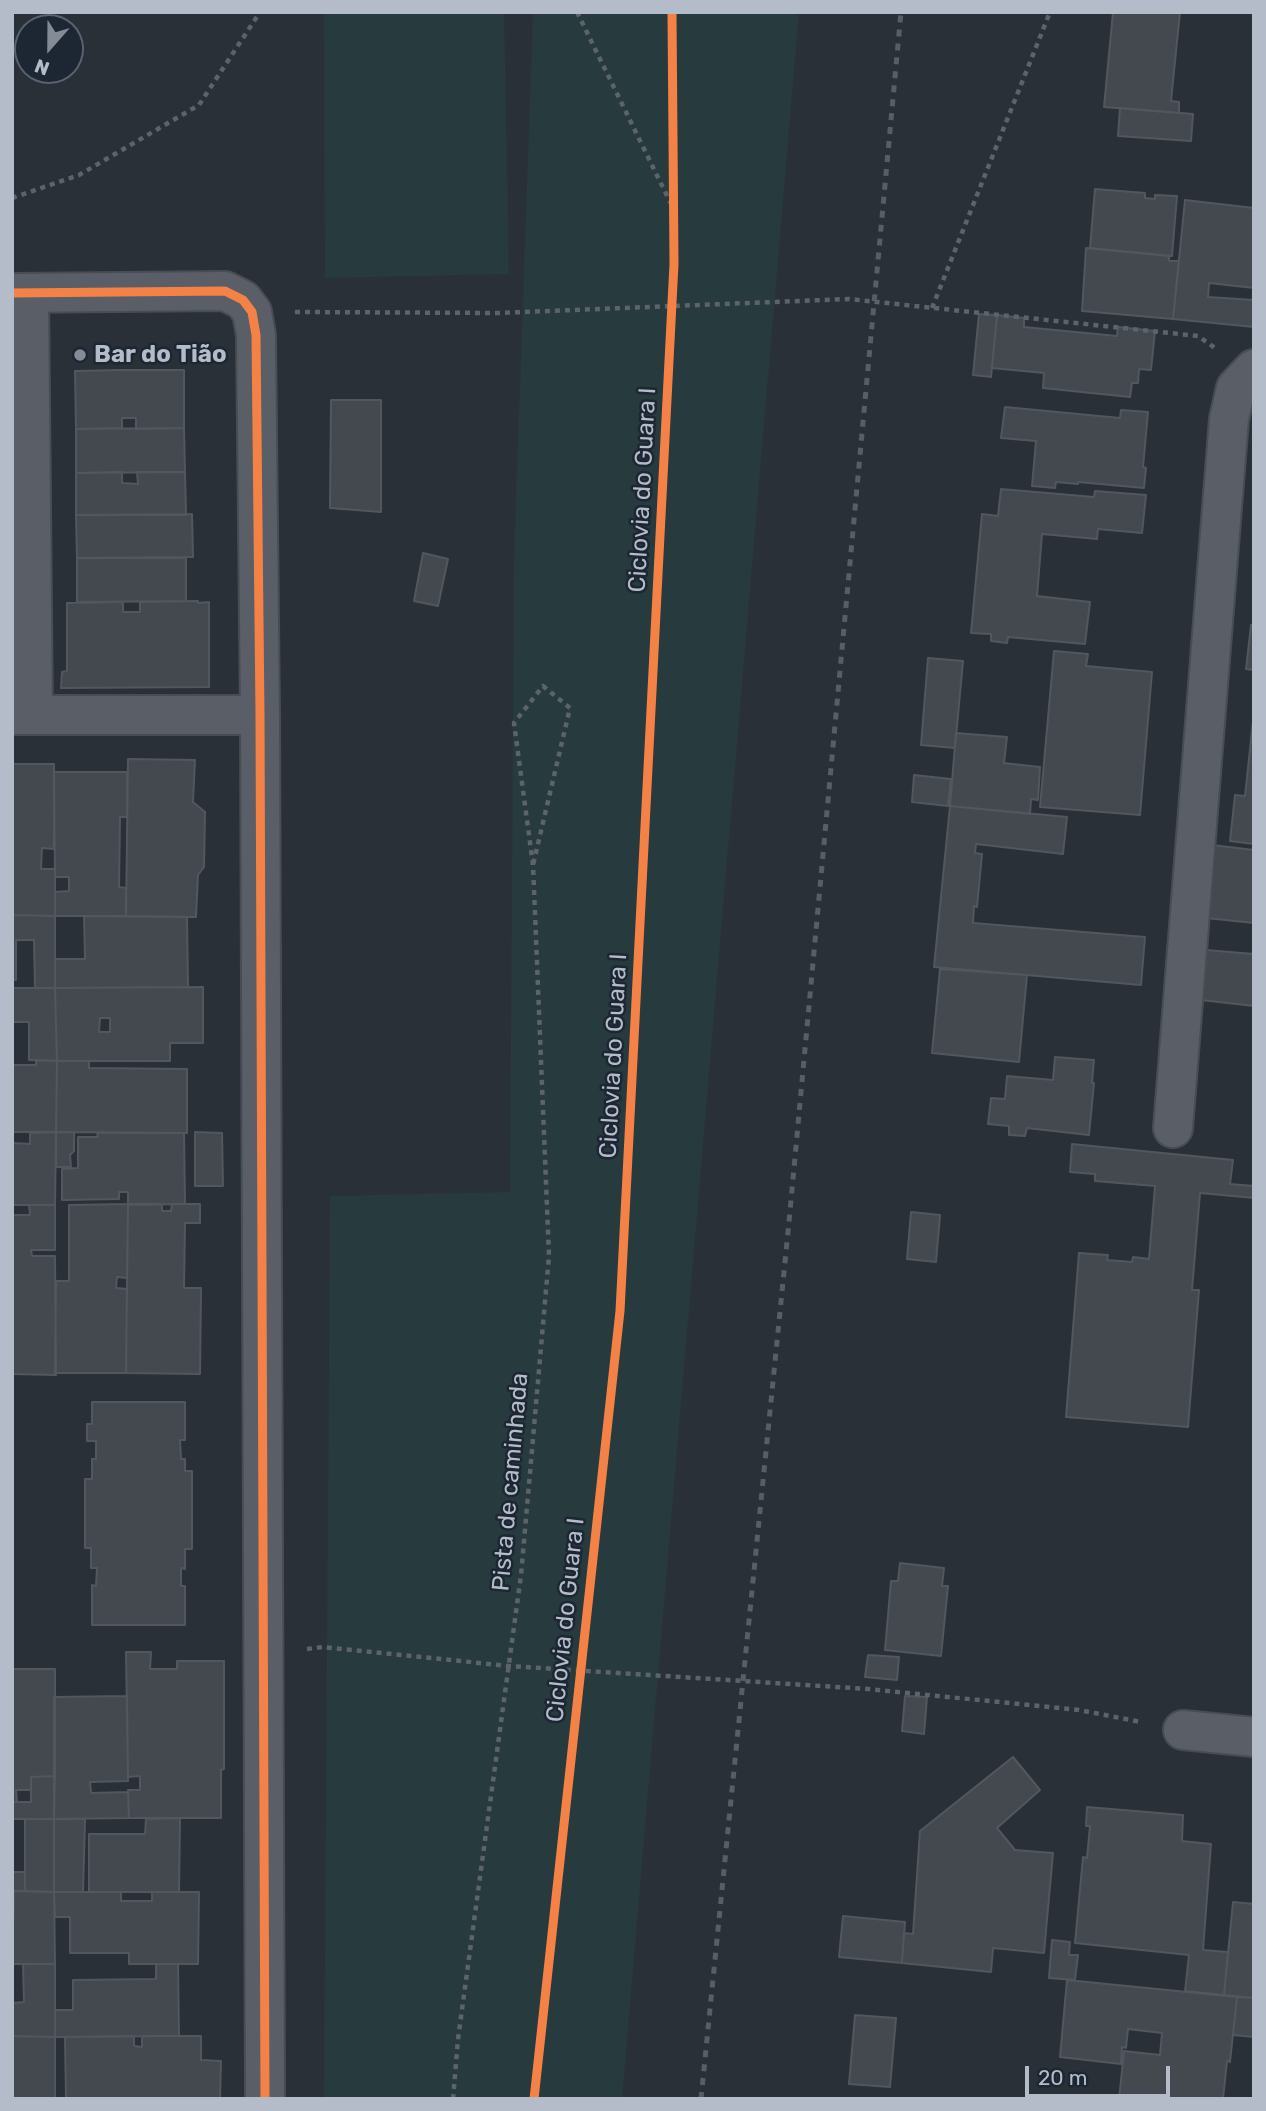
<!DOCTYPE html>
<meta charset="utf-8">
<style>
body{margin:0}
#map{position:relative;width:1266px;height:2111px;overflow:hidden;background:#2a3038;font-family:Rubik,sans-serif}
canvas{display:block}
.frame{position:absolute;inset:0;border:14px solid #b4bcc9;pointer-events:none}
.north{position:absolute;left:14px;top:14px;width:70px;height:70px;box-sizing:border-box;background:#1d2633;border:2px solid #59626f;border-radius:50%;rotate:201deg;font-size:19px;font-weight:700;line-height:28px;text-align:center;color:#b4bcc9}
.north::after{content:'';display:block;margin:auto;width:24px;height:32px;background:#848b96;clip-path:polygon(50% 0,100% 100%,50% 72%,0 100%)}
.scale{position:absolute;left:1025px;top:2066px;width:145px;height:32px;box-sizing:border-box;border:4px solid #b4bcc9;border-top:0;padding-left:9px;font-size:21px;line-height:24px;white-space:nowrap;color:#b4bcc9;-webkit-text-stroke:5px #1d2633;paint-order:stroke}
</style>
<div id="map">
<canvas width="1266" height="2111"></canvas>
<div class="frame"></div>
<div class="north">N</div>
<div class="scale">20 m</div>
</div>
<script>
const context = document.querySelector('canvas').getContext('2d');
context.lineJoin = 'round';
function fill(path, color) {
  context.fillStyle = color;
  context.fill(path, 'evenodd');
}
function toPath(rows) {
  const path = new Path2D();
  for (const r of rows) {
    path.moveTo(r[0], r[1]);
    for (let i = 2; i < r.length; i += 2) path.lineTo(r[i], r[i + 1]);
  }
  return path;
}
function stroke(path, color, width, dash) {
  context.strokeStyle = color;
  context.lineWidth = width;
  context.lineCap = dash ? 'butt' : 'round';
  context.setLineDash(dash || []);
  context.stroke(path);
}
function write(font, color, halo, rows, align = 'center') {
  context.font = font + ' Rubik,sans-serif';
  context.lineWidth = 5;
  context.setLineDash([]);
  context.textBaseline = 'middle';
  context.strokeStyle = halo;
  context.fillStyle = color;
  for (const [text, x, y, turn = 0] of rows) {
    context.save();
    context.translate(x, y);
    context.rotate((+turn || 0) * Math.PI / 180);
    context.textAlign = isNaN(turn) ? turn : align;
    if (halo) context.strokeText(text, 0, 0);
    context.fillText(text, 0, 0);
    context.restore();
  }
}
fill(toPath([
 [324,12,504,12,509,274,325,278],
 [533,12,799,12,622,2099,324,2099,330,1196,510,1192,514,557]
]), '#273a3e');
const building = toPath([
 [1113,12,1180,12,1171,101,1179,102,1179,113,1104,107,1113,12],
 [1120,108,1193,114,1191,141,1118,136,1120,108],
 [1095,189,1145,193,1145,198,1155,199,1155,195,1177,196,1172,256,1090,248,1095,189],
 [1185,200,1254,208,1254,288,1209,283,1208,297,1254,300,1254,327,1173,319,1185,200],
 [1086,248,1169,256,1169,261,1179,261,1173,319,1082,311,1086,248],
 [979,314,997,315,991,377,973,375,979,314],
 [997,315,1024,318,1024,327,1117,336,1118,327,1155,331,1151,370,1139,369,1138,383,1132,383,1130,397,1043,388,1044,373,992,368,997,315],
 [119,370,184,370,184,428,136,429,136,418,122,418,122,428,76,429,75,371,119,370],
 [331,400,381,400,381,512,330,508,331,400],
 [1005,407,1120,418,1121,410,1148,412,1143,467,1146,468,1144,488,1078,482,1078,484,1056,482,1055,488,1032,486,1036,441,1001,438,1005,407],
 [184,428,185,472,76,473,76,429,184,428],
 [122,472,122,483,138,484,137,472,185,472,186,515,76,515,76,473,122,472],
 [1001,489,1094,497,1095,491,1146,495,1142,533,1098,529,1097,539,1042,534,1037,596,1090,602,1085,644,1008,637,1007,643,991,641,991,634,971,633,982,514,998,516,1001,489],
 [192,514,193,557,77,558,76,515,192,514],
 [423,553,448,559,438,606,414,601,423,553],
 [77,558,186,558,186,601,77,602,77,558],
 [198,601,198,603,209,602,209,687,61,688,62,672,67,671,67,603,123,602,123,612,140,612,140,602,198,601],
 [1251,625,1254,625,1254,670,1246,669,1251,625],
 [1054,651,1088,654,1086,666,1152,672,1140,815,1040,807,1054,651],
 [928,658,963,661,955,748,921,745,928,658],
 [1253,721,1254,722,1254,844,1230,841,1235,795,1245,796,1253,721],
 [956,733,1007,737,1004,763,1040,767,1038,800,1031,799,1030,814,950,806,956,733],
 [128,759,195,760,193,802,205,812,204,867,198,875,196,917,126,916,128,759],
 [12,764,54,764,54,849,42,848,41,869,55,869,55,916,12,915,12,764],
 [54,772,127,772,127,817,120,817,119,887,126,888,126,916,55,916,55,892,69,891,69,877,55,877,54,772],
 [914,775,951,779,948,806,912,802,914,775],
 [950,806,1067,817,1063,854,976,844,975,853,982,854,977,907,974,906,973,923,1145,937,1141,985,934,967,950,806],
 [1212,845,1254,850,1254,923,1206,918,1212,845],
 [12,915,55,916,55,988,35,988,34,940,16,940,16,980,12,980,12,915],
 [84,916,187,917,188,987,55,988,55,959,85,959,84,916],
 [1206,950,1254,954,1254,1006,1201,1000,1206,950],
 [940,969,1027,975,1019,1062,932,1053,940,969],
 [203,987,203,1043,170,1043,170,1061,57,1061,55,988,203,987],
 [100,1018,110,1018,110,1032,99,1032,100,1018],
 [12,988,55,988,57,1061,29,1060,29,1022,12,1022,12,988],
 [1055,1057,1094,1060,1092,1083,1094,1083,1089,1135,1027,1128,1025,1136,1009,1135,1009,1126,988,1124,991,1098,1005,1099,1007,1076,1053,1080,1055,1057],
 [36,1060,57,1061,56,1132,12,1132,12,1065,36,1065,36,1060],
 [57,1061,89,1061,89,1068,187,1069,187,1133,56,1132,57,1061],
 [56,1132,55,1205,12,1205,12,1143,30,1144,30,1133,56,1132],
 [56,1132,74,1132,74,1151,70,1155,71,1167,56,1167,56,1132],
 [195,1132,222,1133,223,1186,195,1186,195,1132],
 [97,1133,184,1133,185,1204,128,1205,128,1192,119,1192,119,1199,62,1200,62,1169,78,1168,78,1137,98,1137,97,1133],
 [1072,1144,1233,1160,1230,1184,1254,1186,1254,1198,1200,1193,1192,1290,1199,1290,1188,1427,1066,1417,1079,1253,1108,1255,1107,1260,1132,1262,1133,1257,1149,1259,1155,1186,1095,1181,1095,1174,1070,1172,1072,1144],
 [128,1204,127,1278,117,1277,116,1288,127,1289,126,1373,55,1373,56,1281,69,1281,69,1205,128,1204],
 [128,1204,162,1204,162,1211,171,1211,172,1204,200,1204,200,1223,185,1223,184,1288,201,1288,200,1374,126,1373,128,1204],
 [29,1205,55,1205,55,1250,31,1250,32,1256,55,1256,56,1375,12,1374,12,1215,30,1215,29,1205],
 [911,1212,940,1215,936,1262,907,1259,911,1212],
 [92,1402,185,1402,185,1440,180,1440,181,1459,185,1459,185,1471,192,1471,192,1549,185,1549,185,1569,181,1568,181,1586,185,1586,185,1625,92,1625,92,1585,96,1586,97,1568,91,1568,91,1548,85,1548,85,1479,92,1479,92,1459,96,1459,96,1441,87,1441,87,1424,92,1424,92,1402],
 [900,1563,944,1568,942,1586,948,1586,941,1656,885,1650,891,1581,898,1581,900,1563],
 [126,1652,151,1652,150,1669,177,1669,177,1661,224,1661,224,1769,221,1770,221,1818,129,1818,128,1790,140,1790,140,1776,128,1777,126,1652],
 [868,1655,899,1657,897,1680,865,1677,868,1655],
 [12,1669,55,1669,55,1776,31,1777,31,1790,16,1790,17,1802,12,1802,12,1669],
 [127,1696,128,1781,90,1782,91,1793,128,1792,129,1818,54,1819,54,1697,127,1696],
 [905,1696,927,1697,924,1734,902,1731,905,1696],
 [1013,1757,1040,1790,997,1828,1015,1850,1053,1853,1044,1953,993,1948,991,1972,902,1963,904,1933,913,1934,920,1831,1013,1757],
 [55,1776,54,1819,12,1819,12,1802,31,1802,31,1777,55,1776],
 [1087,1807,1183,1815,1182,1841,1211,1844,1203,1950,1228,1952,1224,1995,1185,1991,1189,1955,1075,1943,1083,1857,1087,1858,1090,1826,1086,1826,1087,1807],
 [180,1818,179,1892,89,1892,89,1834,145,1834,146,1819,180,1818],
 [25,1819,54,1819,54,1892,25,1891,25,1819],
 [54,1819,85,1819,83,1892,54,1892,54,1819],
 [12,1872,25,1872,25,1891,12,1891,12,1872],
 [14,1891,54,1892,55,1964,12,1964,14,1891],
 [54,1892,121,1892,121,1901,152,1901,152,1892,199,1892,198,1964,129,1964,129,1953,70,1953,70,1917,55,1917,54,1892],
 [1233,1902,1254,1904,1254,1998,1224,1995,1233,1902],
 [843,1916,905,1922,902,1963,839,1957,843,1916],
 [1052,1940,1070,1942,1069,1955,1078,1955,1075,1980,1049,1978,1052,1940],
 [23,1964,55,1964,55,2037,12,2036,12,2003,24,2002,23,1964],
 [156,1964,178,1964,179,2036,55,2037,55,2010,73,2010,73,1980,156,1979,156,1964],
 [1067,1980,1237,1997,1230,2062,1227,2061,1223,2099,1119,2099,1124,2051,1160,2055,1162,2033,1128,2029,1126,2048,1122,2047,1121,2064,1060,2057,1067,1980],
 [1237,1997,1254,1998,1254,2037,1233,2035,1237,1997],
 [855,2015,896,2018,890,2087,849,2084,855,2015],
 [12,2036,55,2037,55,2099,12,2099,12,2036],
 [134,2036,134,2046,142,2047,142,2036,201,2036,201,2060,221,2061,220,2099,66,2099,65,2037,134,2036]
]);
fill(building, '#444950');
stroke(building, '#52575f', 2);
const minor = toPath([
 [12,293,225,291,243,300,252,312,256,335,260,715,265,2099],
 [29,293,33,715],
 [12,715,260,715],
 [1173,1128,1229,419,1236,388,1254,369],
 [1183,1730,1254,1737]
]);
stroke(minor, '#484c53', 42);
stroke(toPath([
 [577,12,673,208],
 [12,198,79,175,199,105,260,12],
 [932,308,1050,12],
 [295,312,499,313,849,299,1198,336,1215,348],
 [307,1649,323,1647,509,1666,868,1689,1079,1710,1141,1722],
 [453,2099,458,2039,521,1575,549,1256,533,865,514,723,543,686,570,708,533,865]
]), '#5d636a', 4.5, [5, 5]);
stroke(minor, '#5a5e66', 38);
stroke(toPath([
 [701,2099,789,1222,901,12]
]), '#595d64', 5, [7, 7]);
stroke(toPath([
 [12,293,225,291,243,300,252,312,256,335,260,715,265,2099],
 [534,2099,620,1311,674,264,672,12]
]), '#f48246', 9);
for (const [x, y, r, color] of [
 [80,355,7,"#848b96"]
]) {
  const dot = new Path2D();
  dot.arc(x, y, r, 0, 2 * Math.PI);
  context.fillStyle = color;
  context.fill(dot);
  stroke(dot, '#1d2633', 2.5);
}
write('bold 24px', '#b4bcc9', '#1d2633', [
 ["Bar do Tião",94,355]
], 'left');
write('24px', '#b4bcc9', '#1d2633', [
 ["Ciclovia do Guara I",643,490,-87],
 ["Ciclovia do Guara I",614,1056,-87],
 ["Pista de caminhada",511,1482,-85],
 ["Ciclovia do Guara I",566,1620,-84]
]);
</script>
